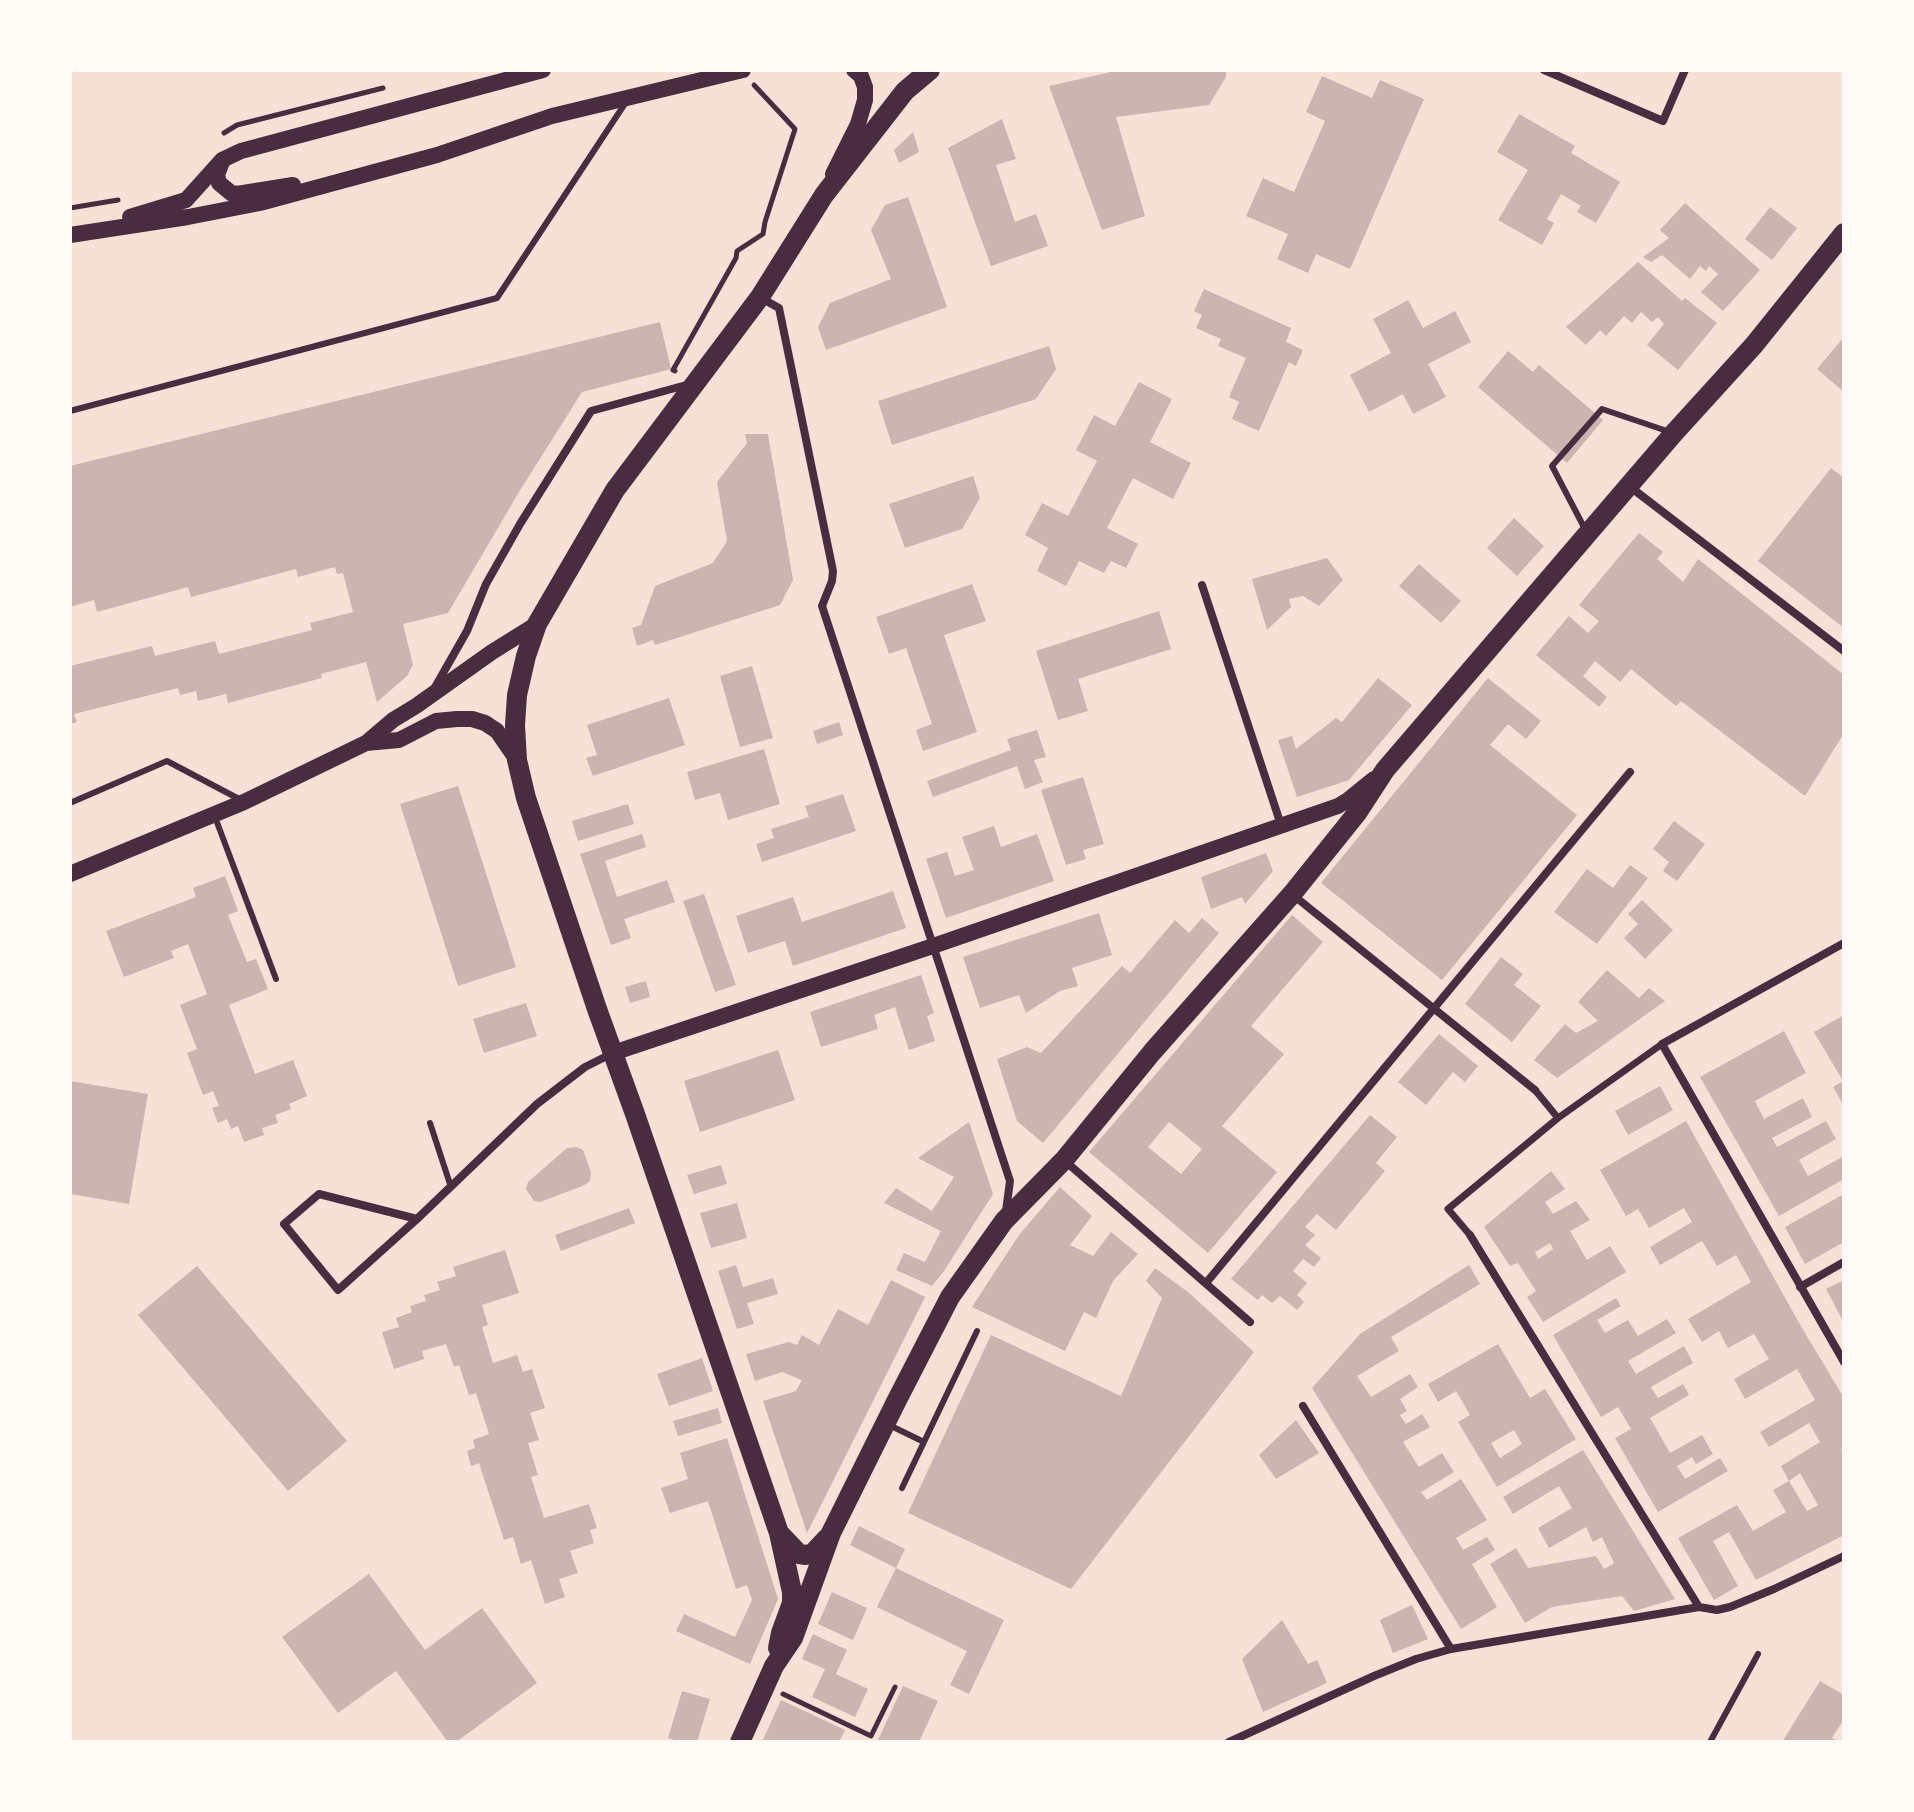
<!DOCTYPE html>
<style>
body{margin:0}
#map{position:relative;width:1914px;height:1812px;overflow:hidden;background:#f7e1d7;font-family:Figtree,sans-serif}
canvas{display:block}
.frame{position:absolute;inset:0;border:72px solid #fffaf5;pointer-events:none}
</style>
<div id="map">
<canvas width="1914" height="1812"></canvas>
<div class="frame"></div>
</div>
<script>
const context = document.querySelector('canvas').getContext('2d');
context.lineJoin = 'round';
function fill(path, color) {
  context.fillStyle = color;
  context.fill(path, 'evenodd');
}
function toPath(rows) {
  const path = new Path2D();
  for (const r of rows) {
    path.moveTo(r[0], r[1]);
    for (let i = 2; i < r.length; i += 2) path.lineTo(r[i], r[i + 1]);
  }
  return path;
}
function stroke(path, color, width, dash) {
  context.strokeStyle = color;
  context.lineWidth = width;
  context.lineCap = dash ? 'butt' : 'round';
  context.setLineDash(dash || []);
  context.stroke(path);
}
fill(toPath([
 [1120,70,1226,70,1226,77,1209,105,1116,117,1145,216,1102,230,1049,86],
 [1322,76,1372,98,1380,80,1424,99,1350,269,1316,254,1308,273,1277,259,1288,234,1246,216,1263,178,1294,192,1325,121,1306,112],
 [1519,114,1575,146,1571,153,1620,182,1596,223,1577,212,1581,206,1561,194,1547,219,1554,223,1542,245,1498,220,1528,170,1497,152],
 [1002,119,1016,159,996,165,1015,222,1036,214,1048,246,991,266,948,148],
 [913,132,919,152,899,163,894,150],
 [908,197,947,307,826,350,818,327,830,303,891,279,871,230,885,205],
 [1685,203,1760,270,1723,311,1701,292,1718,274,1709,266,1706,271,1700,266,1690,279,1662,255,1651,262,1643,257,1669,238,1660,230],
 [1770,207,1797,228,1772,260,1745,239],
 [1638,262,1682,301,1685,298,1717,323,1678,370,1647,345,1664,324,1658,317,1652,322,1641,312,1632,323,1624,316,1606,336,1600,330,1586,345,1566,327],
 [1204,289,1291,328,1286,342,1303,350,1296,366,1289,362,1259,431,1232,419,1239,402,1229,397,1246,358,1218,346,1221,339,1196,328,1202,315,1194,311],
 [1408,300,1423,328,1455,311,1471,342,1428,364,1446,397,1413,414,1403,394,1369,412,1350,375,1391,353,1373,319],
 [660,322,671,369,582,392,519,492,448,613,403,624,413,665,407,676,377,702,366,662,321,674,322,678,228,703,226,694,198,701,196,691,180,695,178,688,74,714,77,722,70,724,70,666,152,646,155,656,215,641,219,654,312,630,310,623,353,612,343,573,337,574,335,567,298,577,296,569,191,597,188,587,97,612,94,600,70,607,70,466],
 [1844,337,1844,392,1817,369],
 [1049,346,1056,369,1036,399,892,445,878,401],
 [1508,351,1533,372,1539,365,1603,420,1567,463,1478,387],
 [1139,382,1172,399,1150,442,1191,463,1173,499,1133,478,1107,528,1138,544,1126,568,1111,561,1104,573,1079,561,1066,586,1037,571,1048,548,1025,535,1042,503,1068,516,1097,461,1076,450,1094,415,1115,426],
 [745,434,768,434,793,580,780,605,655,645,653,640,637,646,632,628,641,625,655,586,713,563,727,541,717,482,747,443],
 [1831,468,1844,478,1844,628,1758,561],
 [973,476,980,498,962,529,905,548,889,504],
 [1514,518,1544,546,1517,576,1487,548],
 [1639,533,1663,552,1657,559,1683,582,1698,559,1844,675,1844,733,1805,796,1681,701,1676,706,1631,669,1620,682,1595,661,1583,676,1607,697,1599,707,1536,655,1569,616,1588,633,1599,621,1579,605],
 [1327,558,1343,580,1319,606,1303,596,1289,599,1291,607,1267,630,1252,579],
 [1419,564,1461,601,1441,623,1399,586],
 [972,584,986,621,944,635,977,732,923,751,916,730,932,724,906,648,889,654,876,617],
 [1159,611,1171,649,1078,679,1088,711,1058,720,1036,651],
 [752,666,773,738,740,747,720,676],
 [1378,678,1412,705,1349,780,1297,797,1278,740,1292,736,1296,749,1336,718,1342,722],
 [1488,678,1541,721,1526,739,1508,724,1490,745,1577,815,1442,980,1321,883],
 [669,698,685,745,593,776,586,758,597,755,587,725],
 [839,722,843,735,817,744,813,731],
 [1037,730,1046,757,1034,760,1043,782,1025,789,1017,766,933,797,927,781,1011,750,1007,739],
 [764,749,780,804,728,820,720,793,695,800,687,772],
 [1083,777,1104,844,1083,850,1086,859,1066,865,1041,790],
 [458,786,516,967,458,986,400,804],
 [843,794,856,831,762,862,756,844,774,838,771,829,809,817,805,806],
 [628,804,634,824,578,841,572,821],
 [1674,821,1705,844,1677,881,1663,871,1669,862,1653,849],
 [994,826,1001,847,1037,834,1054,881,946,918,926,859,947,852,955,876,974,870,962,837],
 [642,834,646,847,605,861,617,897,667,880,675,902,624,919,631,938,611,945,580,854],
 [1266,853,1273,871,1245,904,1242,897,1211,909,1201,877],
 [1630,865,1648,878,1597,944,1554,912,1587,869,1613,888],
 [225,876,238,911,228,915,247,962,256,959,268,989,229,1005,255,1074,293,1060,307,1096,289,1104,291,1109,275,1115,278,1123,262,1128,264,1135,244,1142,238,1126,231,1129,227,1119,218,1123,212,1108,219,1106,213,1091,203,1095,187,1053,197,1049,180,1005,207,994,188,944,171,951,174,958,124,977,106,931,196,897,193,888],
 [893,891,906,928,793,966,785,941,748,953,736,916,793,897,802,922],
 [704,894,736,985,715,992,683,901],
 [1642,900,1673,930,1645,959,1624,938,1638,924,1628,914],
 [1099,913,1112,955,1072,968,1078,986,1060,991,1026,1013,1019,995,980,1008,963,957],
 [1292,915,1323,942,1251,1026,1284,1054,1222,1126,1277,1172,1208,1253,1089,1152],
 [1169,1122,1202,1149,1181,1174,1148,1147],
 [1202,918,1219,933,1043,1143,1017,1121,997,1059,1027,1047,1041,1053,1122,966,1130,973,1175,920,1189,933],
 [1501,957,1523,974,1514,985,1541,1006,1512,1042,1465,1004],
 [1607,970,1639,998,1649,988,1665,1001,1557,1078,1534,1060,1565,1024,1576,1033,1598,1021,1578,1002],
 [921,975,934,1013,927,1016,935,1041,909,1050,895,1007,874,1015,878,1029,821,1047,810,1012],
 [646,981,650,997,630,1003,625,987],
 [526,1003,537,1036,484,1053,473,1019],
 [1844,1015,1844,1106,1833,1087,1843,1081,1814,1032],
 [1784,1031,1806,1073,1755,1101,1764,1119,1803,1098,1812,1117,1772,1138,1777,1147,1826,1121,1836,1139,1799,1160,1808,1176,1844,1156,1844,1179,1779,1216,1700,1077],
 [1439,1034,1478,1066,1465,1082,1453,1072,1426,1105,1398,1082],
 [778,1050,795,1100,700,1132,684,1081],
 [70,1081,148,1094,129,1204,70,1194],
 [1660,1086,1673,1110,1628,1135,1615,1111],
 [1370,1115,1397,1137,1376,1163,1385,1171,1336,1230,1317,1214,1305,1227,1315,1235,1305,1245,1321,1258,1314,1267,1303,1259,1293,1271,1307,1283,1297,1295,1304,1302,1297,1310,1280,1296,1272,1303,1262,1295,1258,1300,1231,1279],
 [1686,1121,1802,1328,1844,1398,1844,1448,1841,1450,1844,1455,1844,1535,1756,1580,1729,1532,1713,1541,1738,1586,1714,1600,1678,1538,1737,1505,1753,1531,1786,1512,1773,1490,1789,1481,1807,1511,1818,1505,1800,1473,1789,1481,1781,1466,1820,1442,1809,1423,1769,1447,1760,1432,1815,1400,1797,1369,1745,1399,1734,1379,1769,1359,1754,1334,1728,1348,1719,1331,1702,1342,1688,1319,1751,1282,1736,1255,1717,1266,1702,1241,1660,1265,1650,1247,1692,1222,1684,1208,1649,1228,1638,1209,1626,1216,1600,1170],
 [969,1122,993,1194,944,1271,932,1286,896,1270,904,1253,925,1262,941,1231,884,1203,896,1188,932,1211,954,1177,918,1158],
 [576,1147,583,1150,591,1172,590,1181,585,1185,540,1202,534,1201,526,1189,528,1182,567,1148],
 [721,1165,727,1184,694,1194,687,1175],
 [1551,1171,1565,1189,1545,1202,1553,1214,1576,1201,1590,1220,1570,1231,1587,1260,1610,1246,1626,1272,1543,1322,1527,1297,1536,1291,1518,1263,1510,1266,1484,1227],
 [1550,1243,1553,1249,1538,1259,1535,1252],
 [1060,1187,1092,1216,1070,1245,1093,1256,1111,1232,1138,1254,1113,1281,1096,1318,1084,1312,1065,1351,972,1307,1019,1235],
 [1844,1194,1844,1242,1805,1264,1785,1227],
 [737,1203,747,1238,711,1248,700,1213],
 [629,1208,635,1223,561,1251,555,1235],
 [505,1250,519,1293,482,1305,488,1325,482,1327,493,1363,517,1355,523,1372,532,1369,545,1408,530,1413,539,1440,528,1443,538,1475,531,1477,544,1518,589,1504,597,1528,590,1530,594,1543,570,1551,578,1573,559,1579,565,1597,545,1604,531,1560,521,1564,513,1537,504,1540,479,1463,471,1466,467,1451,475,1448,473,1440,489,1434,476,1393,469,1395,459,1365,454,1367,446,1344,422,1351,424,1359,394,1369,382,1332,399,1327,396,1318,412,1312,410,1306,426,1301,424,1295,440,1290,437,1282,456,1276,453,1267],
 [736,1265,743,1287,773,1278,778,1294,747,1303,754,1324,737,1329,718,1271],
 [1469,1265,1480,1284,1391,1337,1399,1351,1357,1376,1371,1397,1410,1374,1418,1387,1400,1399,1407,1411,1400,1415,1406,1424,1422,1414,1430,1427,1403,1442,1419,1467,1442,1453,1454,1472,1421,1492,1427,1500,1461,1479,1487,1520,1456,1538,1463,1550,1487,1537,1495,1550,1472,1564,1497,1607,1461,1629,1312,1388,1360,1334],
 [197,1266,347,1441,288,1491,138,1315],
 [1155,1268,1188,1292,1254,1352,1071,1589,908,1513,991,1335,1121,1396,1162,1298,1146,1281],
 [891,1280,925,1297,807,1533,763,1401,796,1391,802,1380,782,1372,755,1381,746,1354,789,1342,797,1345,802,1335,819,1345,838,1309,868,1325],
 [1844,1280,1844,1323,1826,1289],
 [1616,1298,1621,1306,1597,1320,1605,1333,1628,1320,1638,1336,1667,1319,1676,1333,1628,1361,1636,1374,1684,1346,1693,1363,1651,1387,1658,1398,1683,1384,1689,1395,1650,1418,1670,1453,1702,1435,1713,1454,1696,1464,1692,1457,1677,1466,1685,1479,1720,1458,1728,1471,1658,1512,1615,1438,1631,1429,1618,1407,1601,1417,1553,1335],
 [1498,1344,1530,1398,1545,1389,1576,1439,1497,1487,1458,1422,1470,1415,1456,1391,1438,1402,1428,1384],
 [1514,1430,1522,1444,1500,1458,1491,1443],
 [702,1358,713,1391,669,1406,657,1374],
 [718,1408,722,1423,678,1436,673,1421],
 [1296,1420,1319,1453,1276,1479,1259,1455],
 [727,1438,778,1599,750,1664,676,1631,684,1614,735,1637,752,1600,747,1585,736,1589,708,1501,670,1513,661,1488,688,1479,680,1453],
 [1583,1450,1675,1599,1634,1611,1622,1596,1552,1607,1525,1623,1490,1564,1516,1548,1528,1568,1596,1556,1604,1569,1614,1563,1602,1537,1593,1542,1586,1527,1549,1548,1538,1528,1572,1508,1559,1486,1513,1514,1503,1497],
 [859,1526,905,1549,896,1568,850,1545],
 [896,1568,1004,1620,969,1694,950,1685,967,1651,877,1607],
 [369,1574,425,1650,482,1608,537,1683,456,1742,448,1742,396,1671,338,1713,282,1637],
 [832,1592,867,1608,853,1640,818,1624],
 [1412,1605,1428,1639,1393,1653,1380,1620],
 [1282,1620,1308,1664,1317,1660,1327,1683,1263,1712,1242,1659],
 [813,1634,847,1650,836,1674,868,1689,855,1717,812,1697,825,1669,802,1659],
 [1820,1681,1844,1695,1844,1719,1832,1738,1839,1742,1782,1742],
 [903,1686,938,1701,919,1742,877,1742],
 [682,1691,710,1699,697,1742,681,1742,668,1738],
 [781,1700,845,1730,839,1742,823,1740,822,1742,762,1742]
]), '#ccb4b1');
stroke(toPath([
 [224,133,237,125,383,88],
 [70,208,118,200],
 [675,371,673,370,736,258,737,251,763,234,765,222,795,129,754,85],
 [783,1694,871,1736,895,1687]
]), '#4a2c40', 5);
stroke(toPath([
 [70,411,497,298,626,102],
 [1586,531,1552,466,1602,409,1670,432],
 [70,803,167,761,241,800],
 [215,817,276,979],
 [430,1123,451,1187],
 [889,1425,924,1442],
 [902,1488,977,1331],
 [1710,1742,1758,1654]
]), '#4a2c40', 6);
stroke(toPath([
 [1535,1090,1558,1118],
 [1470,1235,1448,1209,1558,1118,1662,1044]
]), '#4a2c40', 7);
stroke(toPath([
 [1544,70,1663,121,1685,70],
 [761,298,779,308,833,571,832,581,822,606,1010,1181,1006,1211],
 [1629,486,1844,651],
 [1202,585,1281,825],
 [434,689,467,631,486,584,520,524,591,411,690,384],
 [1293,895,1535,1090],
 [1844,943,1662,1044,1844,1362],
 [1065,1161,1250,1322],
 [417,1219,319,1194,284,1224,338,1290,417,1219,537,1104,585,1067,613,1053],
 [1470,1235,1699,1607],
 [1206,1283,1630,772],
 [1800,1287,1844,1262],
 [1303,1406,1451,1649],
 [1229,1742,1374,1676,1416,1659,1451,1649,1699,1607,1717,1610,1730,1607,1774,1589,1844,1556]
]), '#4a2c40', 8);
stroke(toPath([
 [222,162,217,175,219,183,231,193,237,194,293,185],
 [833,174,858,124,865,100,865,87,861,76,854,70],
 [130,217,186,200,222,160,241,151,543,70],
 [70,235,188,217,260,203,437,155,552,116,743,70],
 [366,743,399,740,436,721,457,719,472,719,485,723,497,731,517,760],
 [70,874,244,802,366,743,393,720,416,706,492,652,537,624],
 [613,1053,933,946,1338,806,1348,800,1374,779]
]), '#4a2c40', 16);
stroke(toPath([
 [779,1533,799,1554,806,1555,813,1553,827,1538],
 [778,1648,781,1633,792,1603,792,1592,779,1533,635,1114,597,1009,526,798,517,760,515,725,517,695,526,656,537,624,615,490,760,297,824,195,905,91,930,70],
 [740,1742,774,1666,793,1638,831,1533,897,1400,950,1297,1004,1221,1064,1160,1153,1051,1292,894,1357,813,1385,770,1674,433,1754,345,1844,233]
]), '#4a2c40', 20);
</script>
